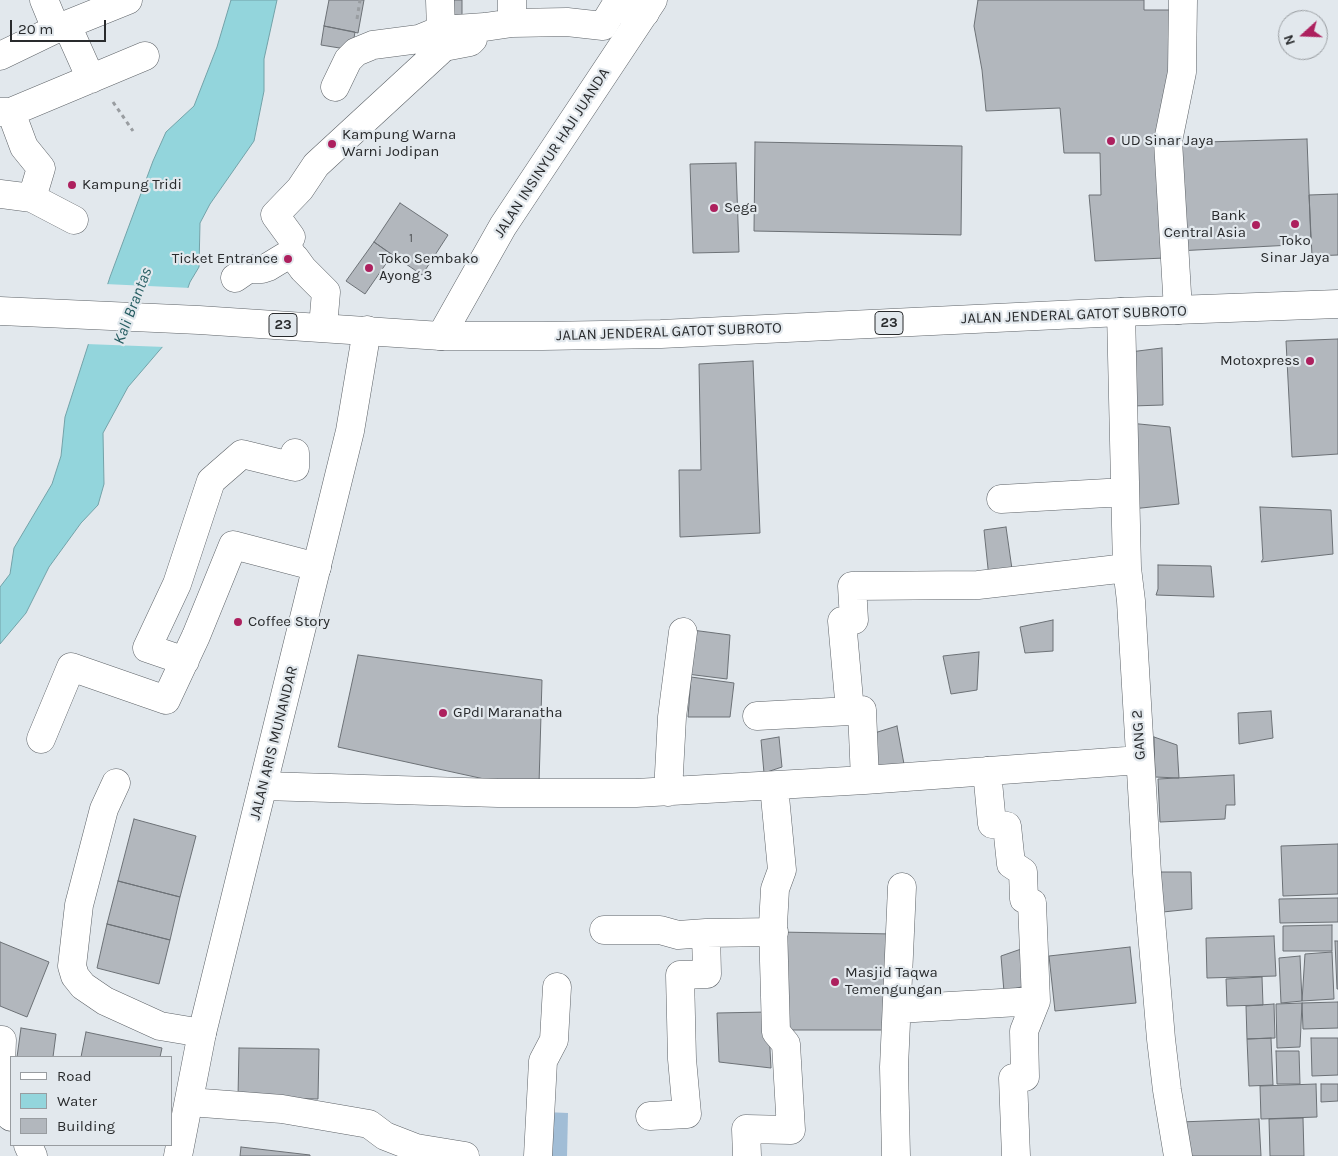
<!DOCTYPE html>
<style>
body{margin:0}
#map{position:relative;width:1338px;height:1156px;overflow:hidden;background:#e2e8ed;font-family:Karla,sans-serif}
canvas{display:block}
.legend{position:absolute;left:10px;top:1056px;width:162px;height:90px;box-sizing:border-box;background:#e2e8ed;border:1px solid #989ca0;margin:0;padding:6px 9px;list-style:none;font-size:15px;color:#292b2d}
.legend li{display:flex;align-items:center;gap:10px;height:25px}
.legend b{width:25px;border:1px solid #989ca0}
.north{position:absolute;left:1278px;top:10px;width:50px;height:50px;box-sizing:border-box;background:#e2e8ed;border:1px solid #989ca0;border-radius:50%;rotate:250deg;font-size:14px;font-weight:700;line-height:20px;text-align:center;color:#292b2d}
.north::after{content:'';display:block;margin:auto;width:18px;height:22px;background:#ad205e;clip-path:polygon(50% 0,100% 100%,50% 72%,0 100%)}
.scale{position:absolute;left:10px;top:20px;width:96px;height:22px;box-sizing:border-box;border:2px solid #292b2d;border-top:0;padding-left:6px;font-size:15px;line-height:18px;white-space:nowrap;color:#292b2d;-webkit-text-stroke:4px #e2e8ed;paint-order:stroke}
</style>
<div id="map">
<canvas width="1338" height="1156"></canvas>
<ul class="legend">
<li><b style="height:6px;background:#fff"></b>Road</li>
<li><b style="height:14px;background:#93d5dc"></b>Water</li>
<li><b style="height:14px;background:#b2b7bd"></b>Building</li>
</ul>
<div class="north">N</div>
<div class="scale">20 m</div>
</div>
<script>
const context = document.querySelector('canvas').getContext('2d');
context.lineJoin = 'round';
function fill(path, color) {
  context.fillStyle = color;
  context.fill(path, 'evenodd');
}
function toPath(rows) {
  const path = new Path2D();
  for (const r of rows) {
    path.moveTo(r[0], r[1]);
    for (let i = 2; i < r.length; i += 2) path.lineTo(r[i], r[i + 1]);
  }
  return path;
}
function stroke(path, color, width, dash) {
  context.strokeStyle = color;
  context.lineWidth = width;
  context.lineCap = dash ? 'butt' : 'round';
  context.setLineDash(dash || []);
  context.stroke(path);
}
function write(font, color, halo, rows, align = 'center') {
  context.font = font + ' Karla,sans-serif';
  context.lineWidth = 4.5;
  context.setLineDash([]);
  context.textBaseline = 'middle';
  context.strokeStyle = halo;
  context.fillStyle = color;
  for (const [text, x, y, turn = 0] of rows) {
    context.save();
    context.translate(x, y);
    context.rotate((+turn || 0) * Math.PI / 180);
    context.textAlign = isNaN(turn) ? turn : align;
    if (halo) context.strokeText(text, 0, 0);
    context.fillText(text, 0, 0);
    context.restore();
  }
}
fill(toPath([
 [545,1112,568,1113,567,1156,544,1156]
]), '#a1bdd6');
const water = toPath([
 [231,0,277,0,264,59,264,91,254,141,210,204,200,223,199,267,190,282,170,338,128,387,103,433,104,484,98,505,81,523,49,567,26,613,0,644,0,587,10,574,14,548,52,484,61,456,65,417,110,277,153,161,166,132,194,106,217,47,231,0]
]);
fill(water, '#93d5dc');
stroke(water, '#73a2a8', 1);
fill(toPath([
 [105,284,191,288,172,340,165,347,86,344]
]), '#e2e8ed');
const building = toPath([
 [329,0,364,0,358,33,324,26,329,0],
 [444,0,462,0,462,23,444,22,444,0],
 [978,0,1144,0,1144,10,1174,10,1165,258,1095,261,1089,195,1101,195,1100,153,1064,153,1060,108,986,111,982,70,974,26,978,0],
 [324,26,355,32,352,50,321,45,324,26],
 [1307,139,1311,244,1177,251,1172,143,1307,139],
 [755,142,962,146,961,235,754,231,755,142],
 [736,163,739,252,693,253,690,164,736,163],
 [1338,194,1338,255,1312,256,1309,195,1338,194],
 [400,203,448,235,422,275,374,242,400,203],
 [374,242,392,255,365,294,346,281,374,242],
 [1338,339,1338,454,1292,457,1286,341,1338,339],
 [1162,348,1163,405,1132,406,1130,352,1162,348],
 [753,361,760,533,680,537,679,470,701,470,699,364,753,361],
 [1129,423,1170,427,1179,504,1132,509,1129,423],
 [1260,507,1331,510,1333,554,1261,562,1263,559,1260,507],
 [1006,527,1013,576,989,578,984,530,1006,527],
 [1158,565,1211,566,1214,597,1156,595,1158,589,1158,565],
 [1053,620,1053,651,1025,653,1020,627,1053,620],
 [692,630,730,635,727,679,687,674,692,630],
 [979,652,977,690,951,694,943,656,979,652],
 [358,655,542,680,539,784,498,782,338,747,358,655],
 [691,677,734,683,730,717,688,717,691,677],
 [1271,711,1273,738,1239,744,1238,713,1271,711],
 [897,726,904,764,870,766,868,735,897,726],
 [779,737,782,767,764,773,761,740,779,737],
 [1154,737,1177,745,1179,778,1155,777,1154,737],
 [1234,775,1235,805,1226,805,1225,819,1160,822,1158,779,1234,775],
 [134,819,196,836,180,897,118,881,134,819],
 [1338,844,1338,894,1283,896,1281,846,1338,844],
 [1160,872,1191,872,1192,909,1163,912,1160,872],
 [118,881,180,897,170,940,107,924,118,881],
 [1338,898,1338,922,1280,923,1279,899,1338,898],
 [107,924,170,940,159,984,97,968,107,924],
 [1332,925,1332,951,1283,951,1283,926,1332,925],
 [778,932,893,934,890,1030,779,1030,778,932],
 [1274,936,1276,976,1207,978,1206,938,1274,936],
 [1335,941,1338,941,1338,989,1337,989,1335,941],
 [0,942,49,962,27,1017,0,1006,0,942],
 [1027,947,1031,984,1004,992,1001,956,1027,947],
 [1130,947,1136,1003,1055,1011,1049,956,1130,947],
 [1332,952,1334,999,1302,1001,1305,954,1332,952],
 [1300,956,1302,1001,1281,1003,1279,958,1300,956],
 [1262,977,1263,1005,1227,1006,1226,979,1262,977],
 [1338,1002,1338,1028,1303,1029,1302,1003,1338,1002],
 [1302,1003,1300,1047,1277,1048,1276,1004,1302,1003],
 [1274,1004,1275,1038,1247,1039,1246,1006,1274,1004],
 [768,1012,771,1068,719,1062,717,1013,768,1012],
 [21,1028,56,1034,53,1057,17,1057,21,1028],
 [86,1032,162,1048,160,1057,81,1057,86,1032],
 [1271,1038,1273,1085,1249,1086,1247,1039,1271,1038],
 [1311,1038,1338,1038,1338,1075,1312,1076,1311,1038],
 [239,1048,319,1049,318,1099,238,1097,239,1048],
 [1276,1051,1299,1051,1300,1084,1277,1084,1276,1051],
 [1316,1084,1317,1117,1261,1119,1260,1086,1316,1084],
 [1321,1084,1338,1084,1338,1101,1321,1102,1321,1084],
 [1303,1118,1304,1156,1270,1156,1269,1119,1303,1118],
 [1259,1119,1261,1156,1182,1156,1180,1122,1259,1119],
 [241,1147,310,1155,310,1156,240,1156,241,1147]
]);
fill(building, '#b2b7bd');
stroke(building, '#6c7176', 1);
const minor = toPath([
 [44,0,56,29,128,0],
 [440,0,441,30],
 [512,0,512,23],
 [70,32,91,79],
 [0,56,56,29],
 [335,87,348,60,356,52,373,45,419,39,441,30,485,27,512,23,567,22,603,26,614,8,645,13],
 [0,112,11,112,145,56],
 [11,112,24,147,41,168,32,198],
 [0,194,32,198,74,220],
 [291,237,275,215,300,189,316,165,444,47,470,42,473,39],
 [295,258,303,269,326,292,323,327],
 [235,278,248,269,262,269,268,267,291,253],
 [1178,310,1168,141,1182,72,1183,0],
 [1121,312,1127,568,1131,601,1147,873,1161,1039,1167,1090,1178,1156],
 [1001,499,1125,492],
 [185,661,147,648,177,584,211,481,242,454,295,467,295,453],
 [757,716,850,711],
 [41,739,71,667,166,700,196,636,233,545,317,567],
 [987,771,992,824,1007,826,1011,864,1023,872,1024,899,1032,903,1036,1001,1024,1031,1025,1077,1013,1078,1016,1156],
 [865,780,862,710,850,711,842,621,854,620,852,586,978,585,1127,568],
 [116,783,104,809,79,905,72,966,75,976,83,986,105,1001,160,1026,202,1033],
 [263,786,498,793,636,793,865,780,1140,760],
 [668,792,672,717,683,632],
 [604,930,660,930,678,935,706,933],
 [897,1009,1036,1001],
 [0,1040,2,1040,0,1089],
 [189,1102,282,1109,369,1124,385,1136,416,1148,465,1156],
 [0,1108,11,1117],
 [650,1116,687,1114,682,1059,680,975,707,974,706,933,774,932],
 [28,1145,33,1156],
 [538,1156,543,1061,554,1040,557,987],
 [747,1156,746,1129,791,1130,786,1044,776,1032,773,925,775,889,782,870,774,786],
 [896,1156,894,1067,902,887]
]);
const major = toPath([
 [441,336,503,226,653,0],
 [178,1156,202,1033,350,431,367,330]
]);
const highway = toPath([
 [0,311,199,320,441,336,543,336,661,334,1121,312,1338,304]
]);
stroke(minor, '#5e6368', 29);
stroke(major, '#5e6368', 29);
stroke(highway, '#5e6368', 29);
stroke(toPath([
 [357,19,360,0],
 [113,102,133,131]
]), '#999da1', 3, [4, 4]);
stroke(minor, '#fff', 28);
stroke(major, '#fff', 28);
stroke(highway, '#fff', 28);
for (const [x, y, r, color] of [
 [1111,141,5,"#ad205e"],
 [332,144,5,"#ad205e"],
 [72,185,5,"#ad205e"],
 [714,208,5,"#ad205e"],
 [1295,224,5,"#ad205e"],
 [1256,225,5,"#ad205e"],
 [288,259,5,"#ad205e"],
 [369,268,5,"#ad205e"],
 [1310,361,5,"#ad205e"],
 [238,622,5,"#ad205e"],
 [443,713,5,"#ad205e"],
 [835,982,5,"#ad205e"]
]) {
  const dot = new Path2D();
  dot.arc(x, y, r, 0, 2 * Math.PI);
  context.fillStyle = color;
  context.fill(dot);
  stroke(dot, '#e2e8ed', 2);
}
write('12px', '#4b4e51', null, [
 ["1",411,239]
]);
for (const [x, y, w] of [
 [889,323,28],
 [283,325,28]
]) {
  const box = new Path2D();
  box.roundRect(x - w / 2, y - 11.5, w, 23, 4);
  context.fillStyle = '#e2e8ed';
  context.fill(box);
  stroke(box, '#292b2d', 1);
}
write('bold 14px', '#292b2d', null, [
 ["23",889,323],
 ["23",283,325]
]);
write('15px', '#292b2d', '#e2e8ed', [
 ["Kampung Warna",342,135],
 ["Warni Jodipan",342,152],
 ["UD Sinar Jaya",1121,141],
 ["Kampung Tridi",82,185],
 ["Sega",724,208],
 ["Bank",1246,216,"right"],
 ["Central Asia",1246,233,"right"],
 ["Toko",1295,241,"center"],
 ["Sinar Jaya",1295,258,"center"],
 ["Ticket Entrance",278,259,"right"],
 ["Toko Sembako",379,259],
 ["Ayong 3",379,276],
 ["Motoxpress",1300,361,"right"],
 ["Coffee Story",248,622],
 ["GPdI Maranatha",453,713],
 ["Masjid Taqwa",845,973],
 ["Temengungan",845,990]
], 'left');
write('15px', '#292b2d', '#e2e8ed', [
 ["JALAN INSINYUR HAJI JUANDA",552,153,-57],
 ["JALAN JENDERAL GATOT SUBROTO",1074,315,-2],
 ["JALAN JENDERAL GATOT SUBROTO",669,332,-2],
 ["GANG 2",1139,735,-94],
 ["JALAN ARIS MUNANDAR",274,743,-76]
]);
write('italic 16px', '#275e63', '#e2e8ed', [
 ["Kali Brantas",133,306,-69]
]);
</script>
